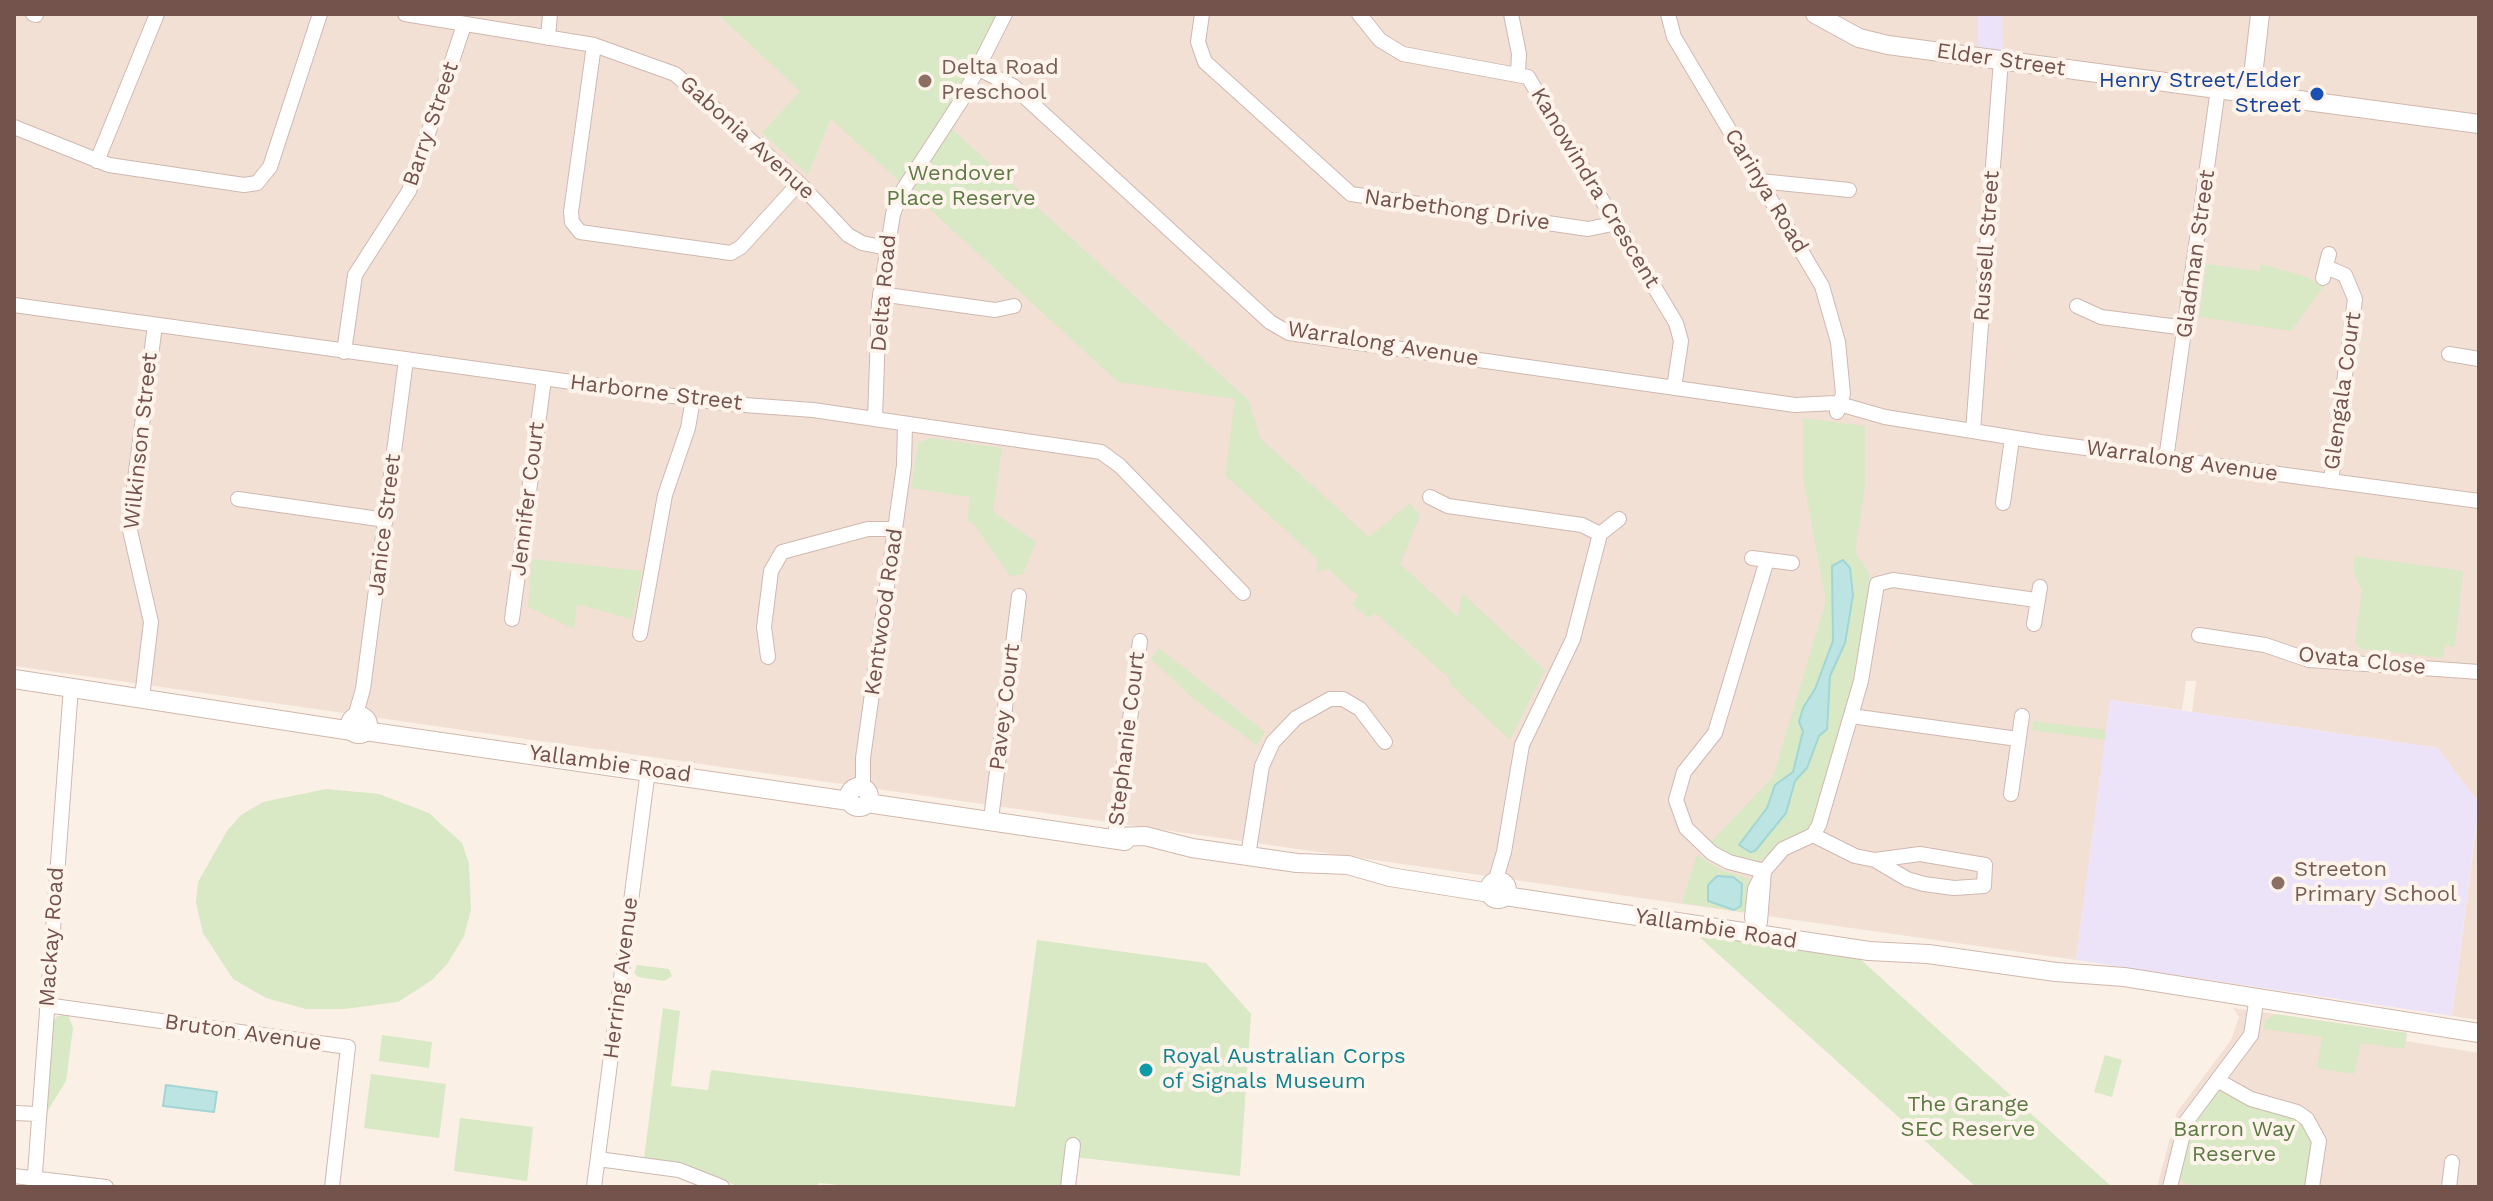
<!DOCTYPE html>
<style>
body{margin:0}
#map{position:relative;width:2493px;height:1201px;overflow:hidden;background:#fbf0e6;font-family:"Work Sans",sans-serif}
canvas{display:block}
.frame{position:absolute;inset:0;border:16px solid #74534c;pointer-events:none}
</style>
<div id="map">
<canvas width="2493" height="1201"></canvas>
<div class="frame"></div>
</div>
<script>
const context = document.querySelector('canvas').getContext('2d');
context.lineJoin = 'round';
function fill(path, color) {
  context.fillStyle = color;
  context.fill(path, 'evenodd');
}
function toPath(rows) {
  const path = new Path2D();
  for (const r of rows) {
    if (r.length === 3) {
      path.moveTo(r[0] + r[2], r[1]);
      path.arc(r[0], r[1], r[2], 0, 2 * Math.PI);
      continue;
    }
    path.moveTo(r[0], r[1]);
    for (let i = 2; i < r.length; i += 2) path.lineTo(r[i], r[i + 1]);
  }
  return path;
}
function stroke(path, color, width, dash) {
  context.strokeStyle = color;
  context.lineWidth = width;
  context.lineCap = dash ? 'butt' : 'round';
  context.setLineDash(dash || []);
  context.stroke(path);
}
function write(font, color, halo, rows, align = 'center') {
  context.font = font + ' "Work Sans",sans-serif';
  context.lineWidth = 8;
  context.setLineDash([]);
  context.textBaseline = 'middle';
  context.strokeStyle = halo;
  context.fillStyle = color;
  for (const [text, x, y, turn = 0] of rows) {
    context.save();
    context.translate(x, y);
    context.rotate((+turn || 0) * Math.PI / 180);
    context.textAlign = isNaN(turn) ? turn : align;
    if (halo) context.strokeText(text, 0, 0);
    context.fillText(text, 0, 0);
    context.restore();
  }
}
fill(toPath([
 [14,14,717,14,801,91,762,133,808,174,831,119,928,140,956,94,997,14,2479,14,2479,794,2475,799,2438,748,2192,712,2196,681,2186,681,2182,710,2111,700,2076,960,14,666],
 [2479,807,2479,1020,2452,1016],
 [2233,1008,2407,1033,2406,1041,2479,1053,2479,1187,2157,1187,2177,1112,2231,1040,2239,1017]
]), '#f3e0d5');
fill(toPath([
 [1978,14,2002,14,2003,54,1978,50],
 [2110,700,2438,748,2479,803,2452,1016,2076,960]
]), '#ede3f8');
fill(toPath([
 [717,14,997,14,956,94,900,182,831,119,808,175,762,133,800,91],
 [952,129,1249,401,1260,438,1369,537,1410,503,1420,516,1400,564,1458,617,1462,593,1545,670,1510,740,1450,684,1450,679,1375,613,1368,618,1352,604,1358,596,1328,569,1317,572,1317,559,1225,475,1235,399,1118,382,910,191],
 [2206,264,2259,271,2261,264,2308,277,2323,287,2291,331,2199,317],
 [1803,418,1865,426,1865,487,1855,552,1869,573,1870,585,1860,663,1809,831,1779,845,1760,861,1741,860,1709,844,1773,777,1826,601,1803,478],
 [932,438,1002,448,993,512,1036,542,1023,574,1010,576,973,523,967,521,970,497,911,488,918,443],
 [2355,556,2463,571,2455,647,2445,645,2443,658,2361,649,2355,642,2362,591,2353,571],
 [532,559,642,571,633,615,630,619,577,604,574,629,528,607],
 [1159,648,1265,732,1257,745,1196,701,1151,659],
 [2033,721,2106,730,2105,740,2032,730],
 [326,789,379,794,429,813,462,843,469,864,471,910,464,936,448,963,432,980,398,1002,344,1009,306,1009,266,998,233,979,203,933,196,903,198,882,227,831,241,815,263,802],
 [1697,855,1721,870,1746,877,1751,882,1748,908,1743,912,1682,903],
 [1697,935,1859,958,2112,1187,1976,1187],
 [1037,940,1206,963,1251,1014,1240,1176,1065,1156,1061,1187,860,1187,820,1183,815,1187,740,1187,691,1167,644,1159,663,1008,680,1011,671,1086,708,1090,711,1070,1015,1107],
 [637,965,669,969,672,976,664,981,638,977,634,973],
 [2275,1014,2407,1033,2404,1049,2361,1043,2354,1074,2317,1068,2322,1037,2264,1029,2265,1021],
 [68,1015,73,1028,66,1081,47,1112,52,1024,57,1016],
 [382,1035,432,1042,429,1068,379,1061],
 [2105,1055,2122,1060,2112,1097,2094,1092],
 [371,1074,446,1084,439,1138,364,1128],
 [2218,1091,2265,1110,2295,1116,2309,1129,2314,1140,2308,1187,2194,1187,2182,1182,2179,1177,2186,1137,2199,1109],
 [460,1118,533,1127,527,1181,454,1171]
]), '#d9e8c5');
const water = toPath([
 [1843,560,1850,568,1853,595,1845,643,1830,676,1827,729,1819,736,1807,768,1795,781,1786,813,1755,851,1750,852,1739,845,1767,808,1775,785,1793,772,1803,731,1799,722,1803,708,1815,689,1833,641,1832,566,1843,560],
 [1717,876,1733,877,1742,884,1741,906,1734,910,1708,901,1708,885,1717,876],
 [166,1085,217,1092,214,1112,163,1106,166,1085]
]);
fill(water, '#bbe4e3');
stroke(water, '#a2d6d5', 2);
const street = toPath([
 [33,14,36,15],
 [405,14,594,45,675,74,799,183,848,235,862,243,887,248],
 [1202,14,1198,42,1205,62,1351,194,1588,229,1617,223],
 [1359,14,1380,40,1403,54,1528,77,1676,323,1681,341,1674,388],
 [1511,14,1519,54,1518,73],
 [1668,14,1674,37,1822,286,1838,342,1843,394,1837,412],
 [548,38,550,14],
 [594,45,571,212,572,222,580,232,731,253,741,247,799,183],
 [979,69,1013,86,1270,322,1289,333,1795,405,1836,403,1885,417,2041,442,2479,501],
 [14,127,109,165,244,185,257,183,270,167,320,14],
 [97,161,157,14],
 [1760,181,1849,190],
 [2326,267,2345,275,2355,299,2331,481],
 [2323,278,2329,254],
 [880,294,995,310,1014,306],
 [14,305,731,404,813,410,1101,452,1120,466,1243,593],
 [2077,306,2101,317,2186,328],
 [344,352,355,275,409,191,464,25],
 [2449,354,2479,359],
 [875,419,879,303,893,214,901,193,961,101,1005,14],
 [1973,431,2001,60],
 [2166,459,2218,89],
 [1430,497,1448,506,1582,525,1600,534,1573,639,1522,745,1504,852,1495,882],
 [238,499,386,520],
 [2003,503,2012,438],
 [1600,534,1619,519],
 [1752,558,1792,563],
 [512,619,544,379],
 [2034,624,2040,587],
 [640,634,665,495,688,428,693,399],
 [2199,635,2265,645,2309,660,2479,672],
 [768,657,764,627,771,571,782,552,868,529,895,529],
 [142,697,151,622,129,526,155,325],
 [1851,716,2018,739],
 [355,717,363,689,406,360],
 [863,788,863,758,904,465,905,424],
 [2011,794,2022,716],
 [991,819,1019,596],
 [1813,835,1855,856,1875,860,1920,854,1985,865,1984,886,1954,888,1924,884,1907,879,1875,860],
 [1115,837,1140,641],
 [1248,856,1262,766,1273,742,1296,718,1330,699,1343,699,1360,709,1385,742],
 [1764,871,1729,862,1712,853,1686,828,1676,800,1684,772,1715,733,1767,560],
 [1760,922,1764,871],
 [1755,935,1752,917,1755,889,1764,871,1783,849,1813,835,1819,825,1861,681,1877,584,1893,580,2036,600],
 [46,1005,348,1047,332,1187],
 [2217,1080,2251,1099,2297,1112,2307,1119,2319,1141,2312,1187],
 [14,1113,38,1114],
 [598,1159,679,1170,722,1187],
 [14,1176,106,1187],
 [34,1187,71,687],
 [594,1187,648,770],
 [1068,1187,1073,1145],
 [2170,1187,2186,1122,2251,1035,2257,996],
 [2449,1187,2452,1162]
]);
const secondary = toPath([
 [1815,14,1859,38,1888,45,2479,124],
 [2251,94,2260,14],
 [14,679,352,731],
 [359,725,9],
 [365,731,849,801],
 [859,797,10],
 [867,803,1125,841],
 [1115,837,1145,836,1192,848,1297,863,1348,865,1390,877,1490,893],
 [1498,890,9],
 [1505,896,1869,951,1928,954,2056,972,2124,977,2479,1033]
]);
stroke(street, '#cfb8b0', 16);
stroke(secondary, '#d1b7ad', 20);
stroke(street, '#fff', 14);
stroke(secondary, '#fff', 18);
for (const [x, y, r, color] of [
 [925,81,8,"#8d6e63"],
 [2317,94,8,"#1a4fb4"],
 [2278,883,8,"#8d6e63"],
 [1146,1070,8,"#0f9aa8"]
]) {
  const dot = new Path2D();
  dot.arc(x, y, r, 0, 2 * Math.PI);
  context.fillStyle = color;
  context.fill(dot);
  stroke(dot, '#fef4ec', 3);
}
write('22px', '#74534c', '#fef4ec', [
 ["Elder Street",2001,60,8],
 ["Barry Street",431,124,-71],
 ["Gabonia Avenue",747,138,42],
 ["Kanowindra Crescent",1595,188,59],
 ["Carinya Road",1766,191,59],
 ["Narbethong Drive",1457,210,8],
 ["Russell Street",1987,246,-86],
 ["Gladman Street",2196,254,-82],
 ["Delta Road",884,293,-85],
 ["Warralong Avenue",1383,344,9],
 ["Glengala Court",2343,391,-82],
 ["Harborne Street",656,393,7],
 ["Wilkinson Street",141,441,-84],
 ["Warralong Avenue",2182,461,8],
 ["Jennifer Court",528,499,-83],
 ["Janice Street",385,525,-83],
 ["Kentwood Road",884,612,-82],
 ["Ovata Close",2362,661,6],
 ["Pavey Court",1005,707,-83],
 ["Stephanie Court",1127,739,-83],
 ["Yallambie Road",610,764,8],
 ["Yallambie Road",1716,929,9],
 ["Mackay Road",52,937,-86],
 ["Herring Avenue",621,978,-83],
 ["Bruton Avenue",243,1033,8]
]);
write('22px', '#785e54', '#fef4ec', [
 ["Delta Road",941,68],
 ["Preschool",941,93],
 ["Streeton",2294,870],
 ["Primary School",2294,895]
], 'left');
write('22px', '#164399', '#fef4ec', [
 ["Henry Street/Elder",2301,81],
 ["Street",2301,106]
], 'right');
write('22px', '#5d7944', '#fef4ec', [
 ["Wendover",961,174],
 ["Place Reserve",961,199],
 ["The Grange",1968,1105],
 ["SEC Reserve",1968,1130],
 ["Barron Way",2234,1130],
 ["Reserve",2234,1155]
]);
write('22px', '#0d838f', '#fef4ec', [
 ["Royal Australian Corps",1162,1057],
 ["of Signals Museum",1162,1082]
], 'left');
</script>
